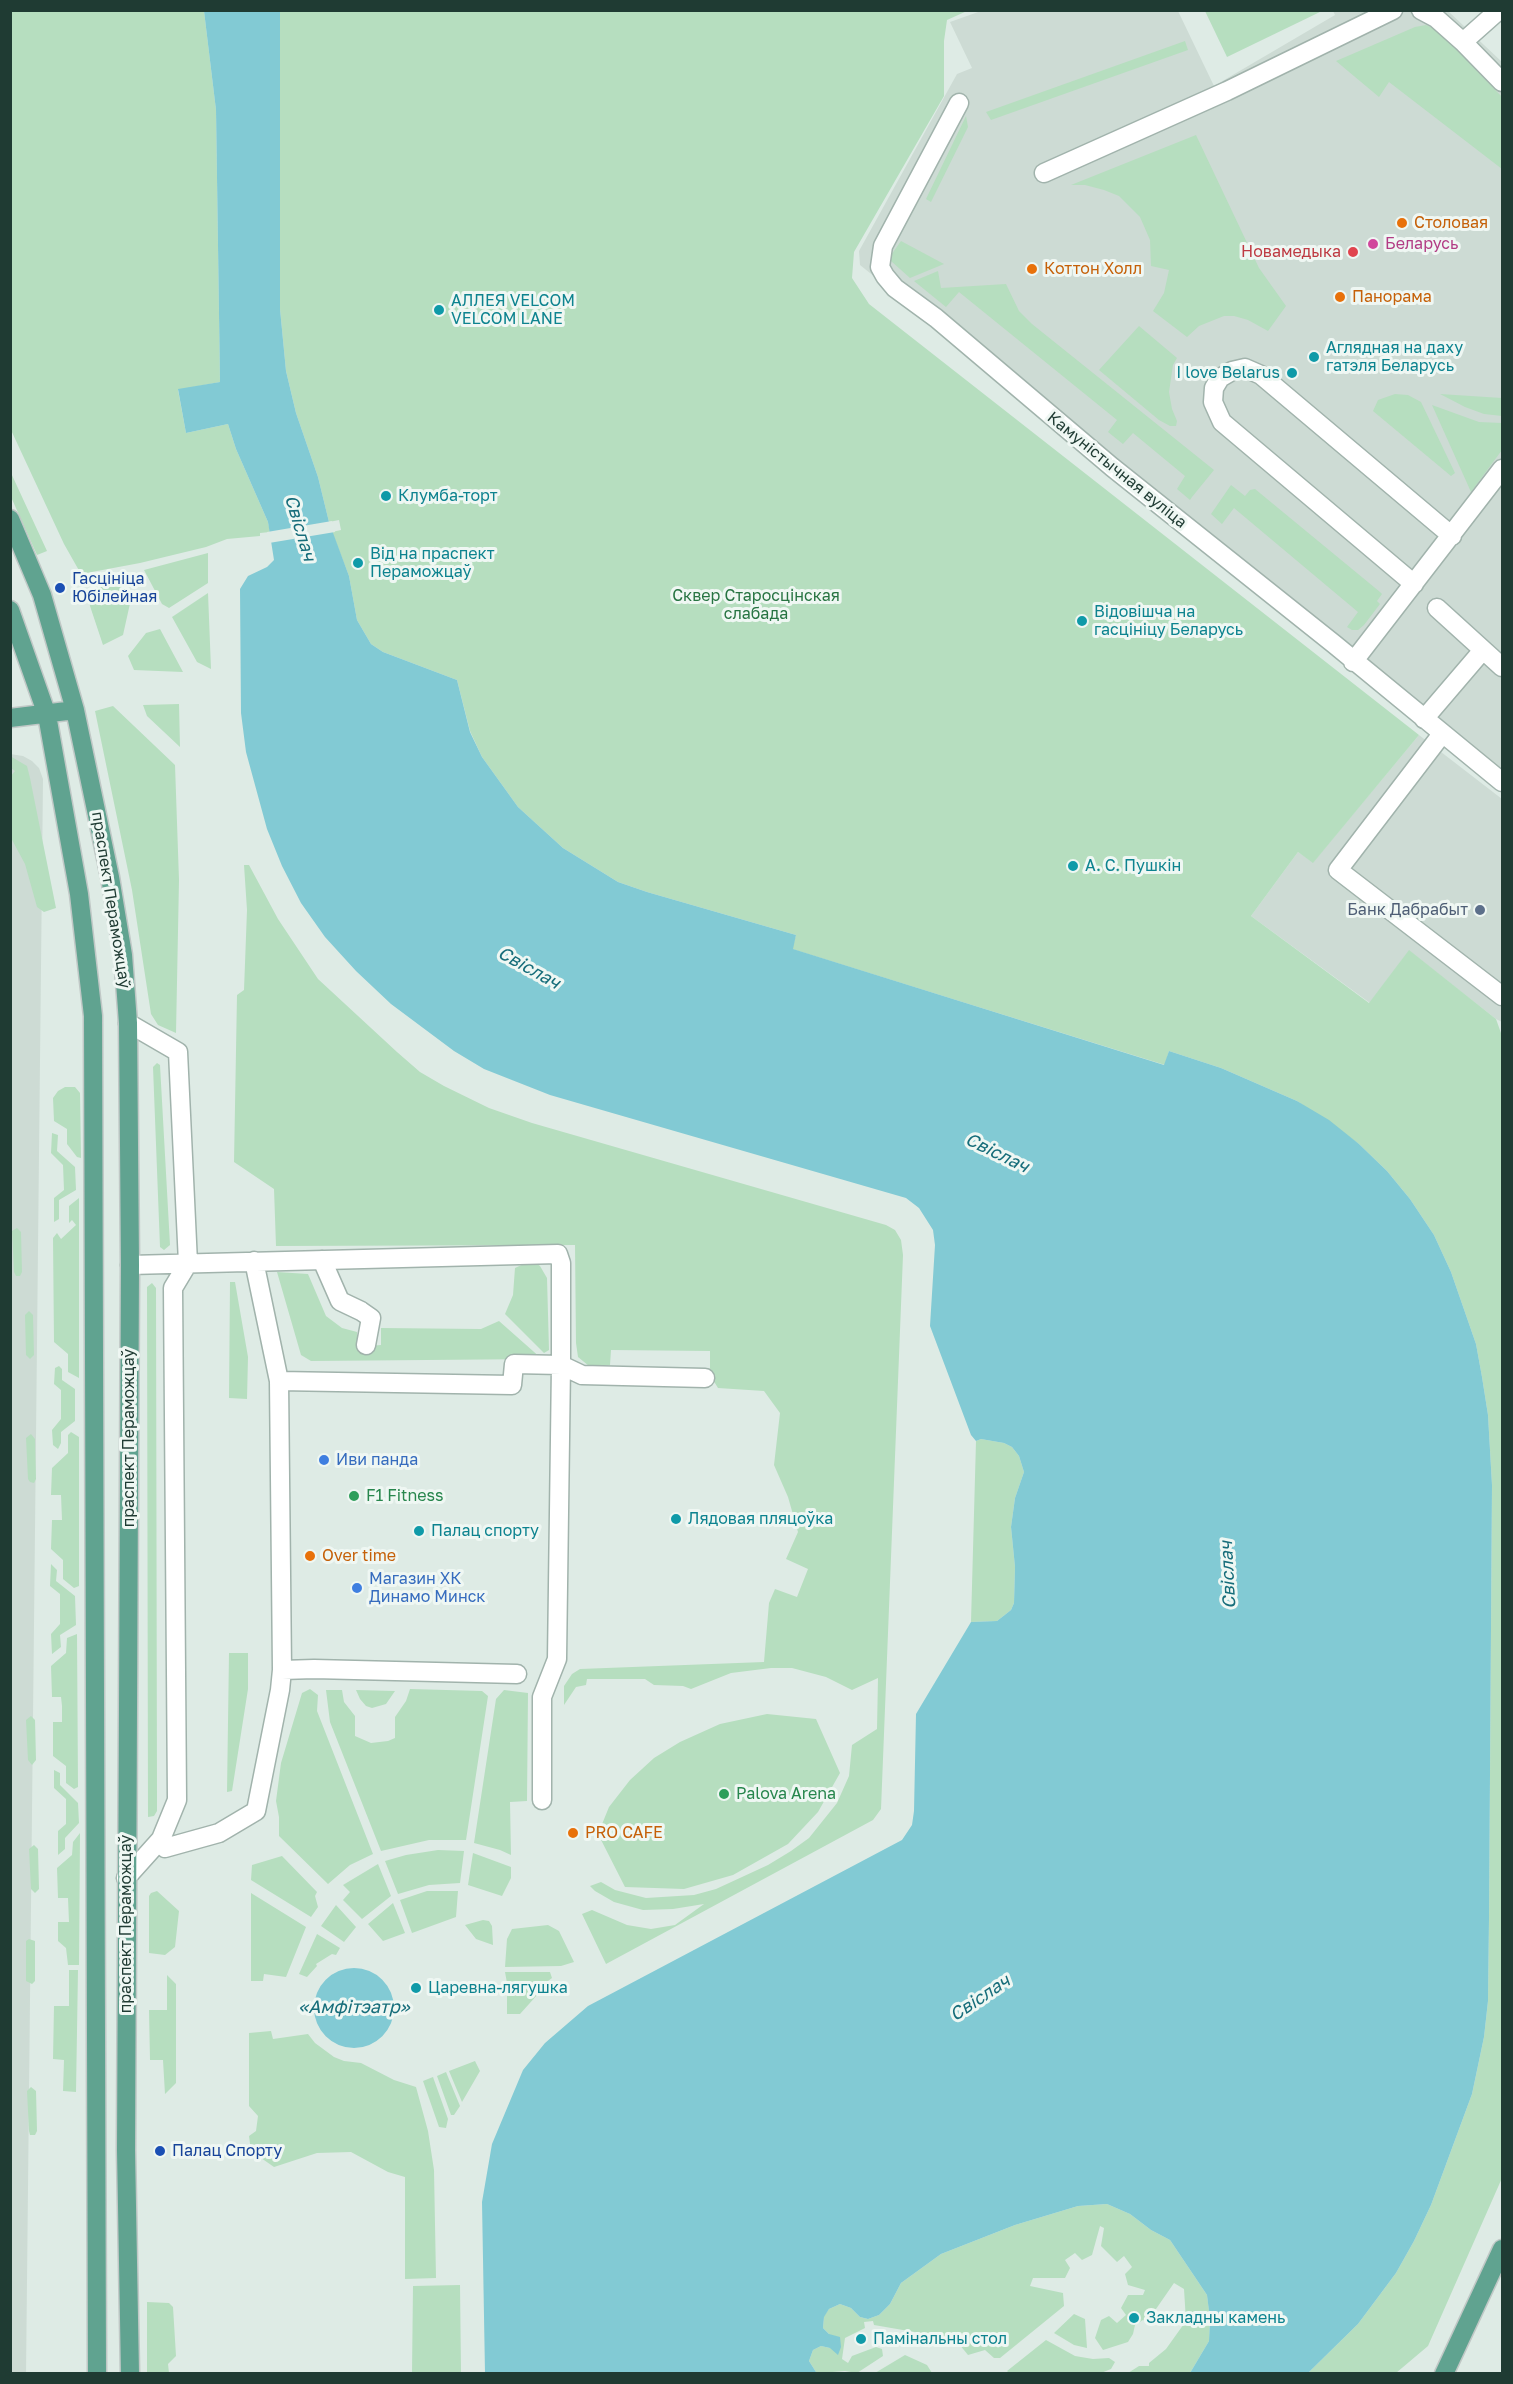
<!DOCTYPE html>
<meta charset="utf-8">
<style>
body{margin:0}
#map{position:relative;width:1513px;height:2384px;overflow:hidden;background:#deebe5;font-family:"Golos Text",sans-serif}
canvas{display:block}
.frame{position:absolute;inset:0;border:12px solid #1f3b33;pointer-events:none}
</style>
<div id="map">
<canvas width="1513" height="2384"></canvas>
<div class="frame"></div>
</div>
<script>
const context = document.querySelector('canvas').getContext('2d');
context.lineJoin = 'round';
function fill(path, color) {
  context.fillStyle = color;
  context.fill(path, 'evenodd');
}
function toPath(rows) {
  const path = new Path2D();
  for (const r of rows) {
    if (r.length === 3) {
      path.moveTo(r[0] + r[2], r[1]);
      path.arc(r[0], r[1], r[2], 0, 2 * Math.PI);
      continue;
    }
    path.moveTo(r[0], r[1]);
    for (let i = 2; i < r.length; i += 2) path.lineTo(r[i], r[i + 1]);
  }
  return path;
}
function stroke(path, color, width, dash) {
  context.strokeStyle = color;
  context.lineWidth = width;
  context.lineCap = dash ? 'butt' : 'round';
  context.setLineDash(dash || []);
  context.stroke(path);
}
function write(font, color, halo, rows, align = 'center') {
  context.font = font + ' "Golos Text",sans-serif';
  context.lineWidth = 6;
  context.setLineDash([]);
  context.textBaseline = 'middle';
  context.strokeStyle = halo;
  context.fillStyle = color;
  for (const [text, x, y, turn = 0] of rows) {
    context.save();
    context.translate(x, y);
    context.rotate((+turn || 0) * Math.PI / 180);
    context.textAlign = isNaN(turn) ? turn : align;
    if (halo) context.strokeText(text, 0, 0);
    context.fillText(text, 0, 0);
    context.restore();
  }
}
fill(toPath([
 [981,11,1178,11,1214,86,1335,15,1333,11,1448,11,1502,62,1502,780,860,265,859,251,957,74,972,68,950,22],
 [1419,735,1502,799,1502,1022,1496,1019,1409,951,1370,1003,1251,916,1298,852,1313,862],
 [10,754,23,756,32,761,39,768,43,779,26,2374,10,2373]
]), '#cddbd4');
fill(toPath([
 [11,11,204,11,216,110,220,382,178,390,186,433,228,424,236,449,268,522,270,532,260,533,260,536,227,539,206,547,140,563,81,574,64,544,11,430],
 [280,11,967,11,947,20,944,41,944,96,854,252,852,278,869,304,1419,735,1313,863,1298,852,1251,916,1369,1003,1409,950,1496,1019,1502,1036,1502,2178,1428,2346,1396,2373,1308,2373,1358,2324,1396,2273,1414,2241,1431,2205,1472,2094,1484,2037,1488,2001,1489,1919,1492,1485,1488,1415,1482,1377,1476,1344,1451,1272,1434,1235,1410,1199,1387,1171,1359,1144,1297,1101,1221,1068,1169,1051,1165,1065,792,949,796,935,647,892,618,882,563,848,518,807,482,757,470,731,457,680,383,652,371,644,357,620,349,576,332,532,341,530,339,520,329,522,318,477,296,413,286,371,280,309],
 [1205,11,1322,11,1227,57],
 [1426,25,1438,30,1502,97,1502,169,1389,82,1379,97,1336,61,1415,27],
 [1185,41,1188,50,991,120,986,112],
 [966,116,968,127,931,202,926,199],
 [1196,135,1259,268,1286,306,1268,331,1248,320,1234,316,1224,316,1199,326,1187,337,1153,311,1164,293,1169,270,1151,266,1150,240,1140,217,1119,196,1104,190,1085,185,1071,185],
 [901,241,944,264,910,278,891,261,891,255],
 [938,271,941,288,1006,284,1019,311,1032,324,1214,470,1192,497,1190,500,1177,489,1185,476,1133,433,1123,444,1108,432,1117,420,959,292,946,307,914,281],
 [1139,326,1177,358,1173,365,1169,392,1172,409,1177,421,1176,426,1170,426,1159,420,1099,370],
 [1395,394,1408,395,1421,402,1455,473,1451,476,1373,411,1378,400],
 [1440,394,1502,398,1502,416,1484,414,1465,407],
 [1432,405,1479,422,1502,423,1502,450,1471,492],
 [11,473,47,551,37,555,11,497],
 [1231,485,1245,496,1250,490,1255,489,1380,592,1382,594,1377,601,1380,604,1364,625,1358,630,1352,630,1347,627,1358,612,1234,508,1222,524,1211,514],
 [208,553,208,583,169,608,162,604,144,570],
 [120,581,131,599,123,635,103,645,90,606,88,595,91,589,98,586],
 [208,593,211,669,197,662,172,617],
 [160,629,183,672,134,670,128,656,146,633],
 [179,704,180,747,147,716,143,705],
 [113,706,175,765,179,880,176,1033,158,1025,151,1014,132,890,95,711],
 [10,756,27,766,30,778,56,908,44,912,37,907,25,864,11,838,11,776,15,771,11,768],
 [244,865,249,865,278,919,318,979,397,1052,420,1072,444,1086,489,1108,532,1123,886,1225,895,1230,901,1240,903,1255,881,1809,873,1820,606,1964,582,1914,592,1910,627,1925,651,1929,675,1925,704,1904,673,1909,643,1910,614,1902,595,1891,590,1886,601,1882,615,1890,646,1898,694,1895,716,1889,768,1865,791,1851,809,1838,837,1803,849,1776,852,1745,877,1729,878,1678,852,1690,826,1677,792,1668,771,1668,731,1673,691,1689,683,1686,654,1685,645,1679,587,1679,586,1685,576,1687,564,1705,564,1686,572,1674,580,1669,764,1662,769,1603,775,1589,797,1597,808,1569,786,1559,798,1532,788,1497,774,1465,780,1413,764,1391,718,1388,710,1375,710,1351,611,1350,610,1365,589,1366,578,1357,576,1343,575,1245,276,1246,274,1189,234,1162,237,995,244,990,247,910],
 [157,1063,160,1065,170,1245,164,1250,160,1247,153,1067],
 [65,1087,75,1087,80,1093,81,1158,77,1157,67,1144,67,1129,54,1121,53,1098,58,1091],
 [52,1133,58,1135,57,1151,75,1167,76,1190,59,1200,59,1219,54,1222,54,1198,64,1190,63,1165,51,1153],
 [79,1198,79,1378,68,1372,68,1354,54,1342,53,1238,57,1233,61,1239,76,1225,72,1220,69,1223,69,1206],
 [17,1228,21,1232,22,1272,20,1276,16,1276,14,1272,12,1231],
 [528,1262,535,1262,540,1266,547,1278,549,1350,544,1353,505,1314,513,1295,515,1268],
 [277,1272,308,1274,326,1316,342,1328,357,1332,357,1347,381,1345,381,1328,481,1329,499,1321,542,1359,311,1361,301,1355],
 [230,1282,235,1282,248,1357,247,1399,229,1398],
 [152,1283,156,1288,157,1800,157,1811,154,1816,148,1817,147,1287],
 [29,1311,33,1315,34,1355,30,1359,26,1355,25,1315],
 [59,1366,62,1369,62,1380,75,1389,75,1421,61,1432,61,1443,58,1449,53,1445,52,1430,61,1419,61,1390,54,1384,55,1368],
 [71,1432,79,1437,79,1586,74,1588,63,1579,63,1560,51,1549,52,1520,62,1520,61,1495,51,1495,52,1468,68,1453,68,1435],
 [31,1434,35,1439,36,1479,34,1483,30,1482,28,1479,26,1438],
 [981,1439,1004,1443,1012,1447,1019,1456,1024,1472,1015,1498,1011,1527,1015,1567,1014,1603,1011,1610,997,1621,971,1622,976,1441],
 [51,1564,57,1570,56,1581,75,1596,76,1625,60,1635,61,1647,52,1654,51,1634,60,1624,60,1594,50,1586],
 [77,1634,78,1787,74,1789,66,1783,66,1766,53,1756,53,1722,62,1722,62,1706,61,1697,52,1697,51,1666,66,1653,67,1638],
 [229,1653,248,1653,248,1689,232,1791,227,1792],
 [310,1689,318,1695,317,1711,373,1854,350,1865,328,1884,279,1836,279,1817,276,1801,281,1763,302,1693],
 [410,1689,482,1691,488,1696,466,1840,429,1840,381,1851,330,1722,326,1690,342,1690,344,1702,355,1716,355,1736,371,1743,388,1741,395,1738,395,1717,406,1701],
 [356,1690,395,1691,386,1704,372,1708,366,1706,360,1699],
 [504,1690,528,1693,527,1801,510,1802,511,1855,500,1850,474,1843,496,1699],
 [767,1714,816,1719,840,1773,818,1812,788,1844,733,1875,684,1889,625,1887,598,1834,609,1807,630,1780,654,1758,680,1742,720,1724],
 [31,1716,35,1720,36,1760,32,1765,28,1760,26,1720],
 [54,1770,60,1773,60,1785,78,1803,79,1823,65,1838,65,1849,58,1855,58,1831,66,1824,66,1799,54,1788],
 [80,1833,79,1965,68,1965,66,1948,58,1941,58,1922,69,1922,68,1898,58,1898,57,1868,72,1855,73,1842],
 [34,1845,38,1849,39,1889,35,1893,31,1889,29,1849],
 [438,1850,464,1851,460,1883,429,1885,398,1894,385,1861,406,1855],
 [473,1853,511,1867,511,1878,502,1896,468,1885],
 [282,1856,317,1892,315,1896,318,1907,311,1917,251,1880,252,1865],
 [378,1864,391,1896,362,1919,343,1900,350,1892,343,1885],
 [157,1891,179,1911,175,1947,165,1955,149,1953,149,1896,151,1893],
 [427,1891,458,1891,456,1917,412,1933,400,1900],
 [251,1893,306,1927,286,1977,264,1974,263,1981,251,1981],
 [393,1903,405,1933,383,1941,368,1924],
 [336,1905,356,1927,344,1942,321,1926],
 [483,1920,489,1921,492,1926,493,1945,476,1939,465,1925],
 [548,1925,559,1931,574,1962,561,1966,505,1967,507,1939,512,1929],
 [317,1934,340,1948,336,1955,332,1954,316,1964,317,1966,307,1977,299,1974],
 [29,1939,35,1941,35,1981,32,1984,26,1981,26,1941],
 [69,1970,78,1970,76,2092,63,2091,64,2060,53,2059,54,2006,69,2006],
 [505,1972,550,1972,552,1978,544,1984,507,1983],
 [167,1975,176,1984,176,2083,165,2094,163,2060,150,2060,149,2010,167,2010],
 [507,1988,538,1989,538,1994,520,2014,507,2014],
 [271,2031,273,2039,308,2034,315,2043,334,2057,344,2061,361,2063,394,2080,416,2087,428,2131,434,2170,436,2278,405,2279,405,2177,388,2172,351,2152,317,2153,274,2167,251,2151,249,2136,256,2131,258,2116,249,2106,249,2033],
 [475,2061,480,2071,462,2102,449,2071],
 [446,2072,460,2106,454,2115,451,2115,437,2076],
 [433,2077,448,2119,446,2128,439,2127,423,2081],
 [31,2087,36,2091,37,2131,35,2135,30,2135,29,2131,27,2091],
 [1107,2204,1130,2214,1151,2230,1170,2240,1207,2295,1210,2319,1209,2341,1190,2373,1128,2373,1139,2366,1149,2366,1149,2363,1166,2349,1186,2321,1184,2289,1174,2283,1147,2322,1143,2320,1135,2325,1133,2334,1128,2342,1103,2350,1095,2338,1101,2320,1109,2316,1117,2323,1126,2315,1121,2308,1128,2295,1143,2295,1145,2290,1128,2285,1125,2274,1132,2267,1124,2256,1117,2262,1101,2246,1104,2228,1100,2226,1092,2255,1082,2260,1075,2253,1065,2260,1070,2268,1065,2278,1033,2278,1030,2286,1063,2293,1064,2306,1000,2358,994,2358,985,2350,968,2355,955,2339,874,2325,873,2321,864,2322,865,2328,845,2338,842,2359,848,2363,852,2356,876,2347,882,2349,883,2356,857,2373,845,2371,820,2373,816,2372,809,2361,813,2350,821,2346,830,2348,829,2334,823,2328,824,2316,829,2309,840,2304,851,2308,860,2317,868,2319,879,2315,890,2304,901,2283,941,2254,1015,2225,1078,2206],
 [460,2285,461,2373,412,2373,413,2286],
 [147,2302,169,2303,173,2307,176,2356,168,2364,169,2373,147,2373],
 [1074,2314,1085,2319,1087,2348,1074,2345,1054,2333],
 [1046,2340,1075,2356,1093,2359,1109,2358,1115,2362,1111,2369,1101,2373,1010,2374,1007,2371],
 [905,2355,927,2365,932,2373,875,2373]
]), '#b6debf');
fill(toPath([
 [204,11,280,11,280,309,286,371,296,413,318,477,329,522,349,576,357,620,371,644,383,652,457,680,470,732,482,757,518,807,563,848,618,882,647,892,796,935,793,949,1164,1065,1169,1051,1221,1068,1297,1101,1329,1120,1359,1144,1387,1171,1410,1199,1434,1235,1451,1272,1476,1344,1482,1377,1488,1415,1492,1485,1489,1919,1488,2001,1484,2037,1472,2094,1431,2205,1414,2241,1396,2273,1358,2324,1308,2373,1190,2373,1209,2341,1210,2319,1207,2295,1170,2240,1151,2230,1130,2214,1107,2204,1078,2206,1015,2225,941,2254,901,2283,890,2304,879,2315,868,2319,860,2317,851,2308,840,2304,829,2309,824,2317,823,2328,829,2334,840,2337,841,2347,838,2355,830,2348,821,2346,813,2350,809,2361,816,2372,820,2373,485,2373,482,2202,492,2144,523,2070,545,2043,588,2006,902,1840,912,1825,914,1811,916,1714,971,1622,997,1621,1011,1610,1014,1603,1015,1567,1011,1527,1015,1498,1024,1472,1019,1456,1012,1447,1004,1443,981,1439,976,1441,971,1435,930,1326,935,1245,933,1230,919,1208,906,1198,550,1095,484,1069,454,1051,391,1004,356,971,325,937,301,903,282,866,267,829,246,752,241,713,240,589,248,576,267,567,274,560,268,522,236,449,228,424,186,433,178,389,220,382,216,110],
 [354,2008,40]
]), '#82cad4');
fill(toPath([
 [332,521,335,532,269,543,267,532]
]), '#deebe5');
const minor = toPath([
 [1421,10,1436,18,1463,42],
 [1499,10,1463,42,1502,82],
 [959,103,883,246,880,267,885,276,895,288,936,318,1112,467,1334,644,1502,782],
 [1044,173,1227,91,1393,10],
 [1414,584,1222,422,1213,402,1214,388,1220,378,1232,371,1245,368,1261,375,1452,536],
 [1437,608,1502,667],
 [1353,662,1502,469],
 [1424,719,1483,650],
 [1442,734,1338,870,1502,996],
 [322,1260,340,1301,361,1311,371,1318,366,1345],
 [130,1265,558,1254,561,1263,561,1365,582,1375,705,1378],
 [279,1381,512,1385,514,1364,561,1365,557,1659,542,1697,542,1800],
 [282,1670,314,1669,517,1674],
 [161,1839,165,1848,219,1833,256,1811,280,1690,282,1670,279,1381,254,1261],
 [126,1878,161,1839,177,1800,173,1288,188,1263,178,1052,128,1023]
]);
const major = toPath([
 [10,519,42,595,75,710,110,877,123,955,128,1023,130,1265,126,2150,130,2374],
 [10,610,47,715,79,894,93,1016,97,2374],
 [10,718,75,710],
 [1444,2374,1502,2249]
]);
stroke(minor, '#a1b3ac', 21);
stroke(major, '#c0c8c6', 21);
stroke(minor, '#fff', 18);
stroke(major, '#60a390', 18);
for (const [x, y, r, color] of [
 [1402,223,6,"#e8710a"],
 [1373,244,6,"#d1479c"],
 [1353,252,6,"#e0444e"],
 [1032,269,6,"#e8710a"],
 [1340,297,6,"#e8710a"],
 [439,310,6,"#0f9aa8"],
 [1314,357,6,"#0f9aa8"],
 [1292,373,6,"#0f9aa8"],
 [386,496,6,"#0f9aa8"],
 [358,563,6,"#0f9aa8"],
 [60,588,6,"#1a4fb4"],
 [1082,621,6,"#0f9aa8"],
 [1073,866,6,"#0f9aa8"],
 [1480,910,6,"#5c6f8a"],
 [324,1460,6,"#3f7fe0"],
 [354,1496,6,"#2e9e5b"],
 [676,1519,6,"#0f9aa8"],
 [419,1531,6,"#0f9aa8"],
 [310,1556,6,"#e8710a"],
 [357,1588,6,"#3f7fe0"],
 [724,1794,6,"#2e9e5b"],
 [573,1833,6,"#e8710a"],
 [416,1988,6,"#0f9aa8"],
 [160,2151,6,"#1a4fb4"],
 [1134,2318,6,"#0f9aa8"],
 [861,2339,6,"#0f9aa8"]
]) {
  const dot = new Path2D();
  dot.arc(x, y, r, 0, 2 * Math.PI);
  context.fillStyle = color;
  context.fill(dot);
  stroke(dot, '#eff7f3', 2);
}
write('16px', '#c56008', '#eff7f3', [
 ["Столовая",1414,223],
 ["Коттон Холл",1044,269],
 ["Панорама",1352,297],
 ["Over time",322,1556],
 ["PRO CAFE",585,1833]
], 'left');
write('16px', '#b23c85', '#eff7f3', [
 ["Беларусь",1385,244]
], 'left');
write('16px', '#be3a42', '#eff7f3', [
 ["Новамедыка",1341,252]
], 'right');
write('16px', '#0d838f', '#eff7f3', [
 ["АЛЛЕЯ VELCOM",451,301],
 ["VELCOM LANE",451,319],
 ["Аглядная на даху",1326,348],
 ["гатэля Беларусь",1326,366],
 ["I love Belarus",1280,373,"right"],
 ["Клумба-торт",398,496],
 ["Від на праспект",370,554],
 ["Пераможцаў",370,572],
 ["Відовішча на",1094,612],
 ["гасцініцу Беларусь",1094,630],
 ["А. С. Пушкін",1085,866],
 ["Лядовая пляцоўка",688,1519],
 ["Палац спорту",431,1531],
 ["Царевна-лягушка",428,1988],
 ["Закладны камень",1146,2318],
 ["Памінальны стол",873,2339]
], 'left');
write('16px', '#1f3b33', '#eff7f3', [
 ["Камуністычная вуліца",1117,470,39],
 ["праспект Пераможцаў",111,900,81],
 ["праспект Пераможцаў",129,1438,-90],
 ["праспект Пераможцаў",126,1924,-90]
]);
write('16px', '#164399', '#eff7f3', [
 ["Гасцініца",72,579],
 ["Юбілейная",72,597],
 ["Палац Спорту",172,2151]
], 'left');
write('16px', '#277442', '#eff7f3', [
 ["Сквер Старосцінская",756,596],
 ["слабада",756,614]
]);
write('16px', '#4e5e75', '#eff7f3', [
 ["Банк Дабрабыт",1468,910]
], 'right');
write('16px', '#366cbe', '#eff7f3', [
 ["Иви панда",336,1460],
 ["Магазин ХК",369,1579],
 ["Динамо Минск",369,1597]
], 'left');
write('16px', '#27864d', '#eff7f3', [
 ["F1 Fitness",366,1496],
 ["Palova Arena",736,1794]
], 'left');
write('italic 18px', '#166d7a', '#eff7f3', [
 ["Свіслач",300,528,73],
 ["Свіслач",529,968,29],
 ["Свіслач",997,1153,26],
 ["Свіслач",1228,1575,-93],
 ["Свіслач",980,1998,-34],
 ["«Амфітэатр»",354,2007]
]);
</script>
